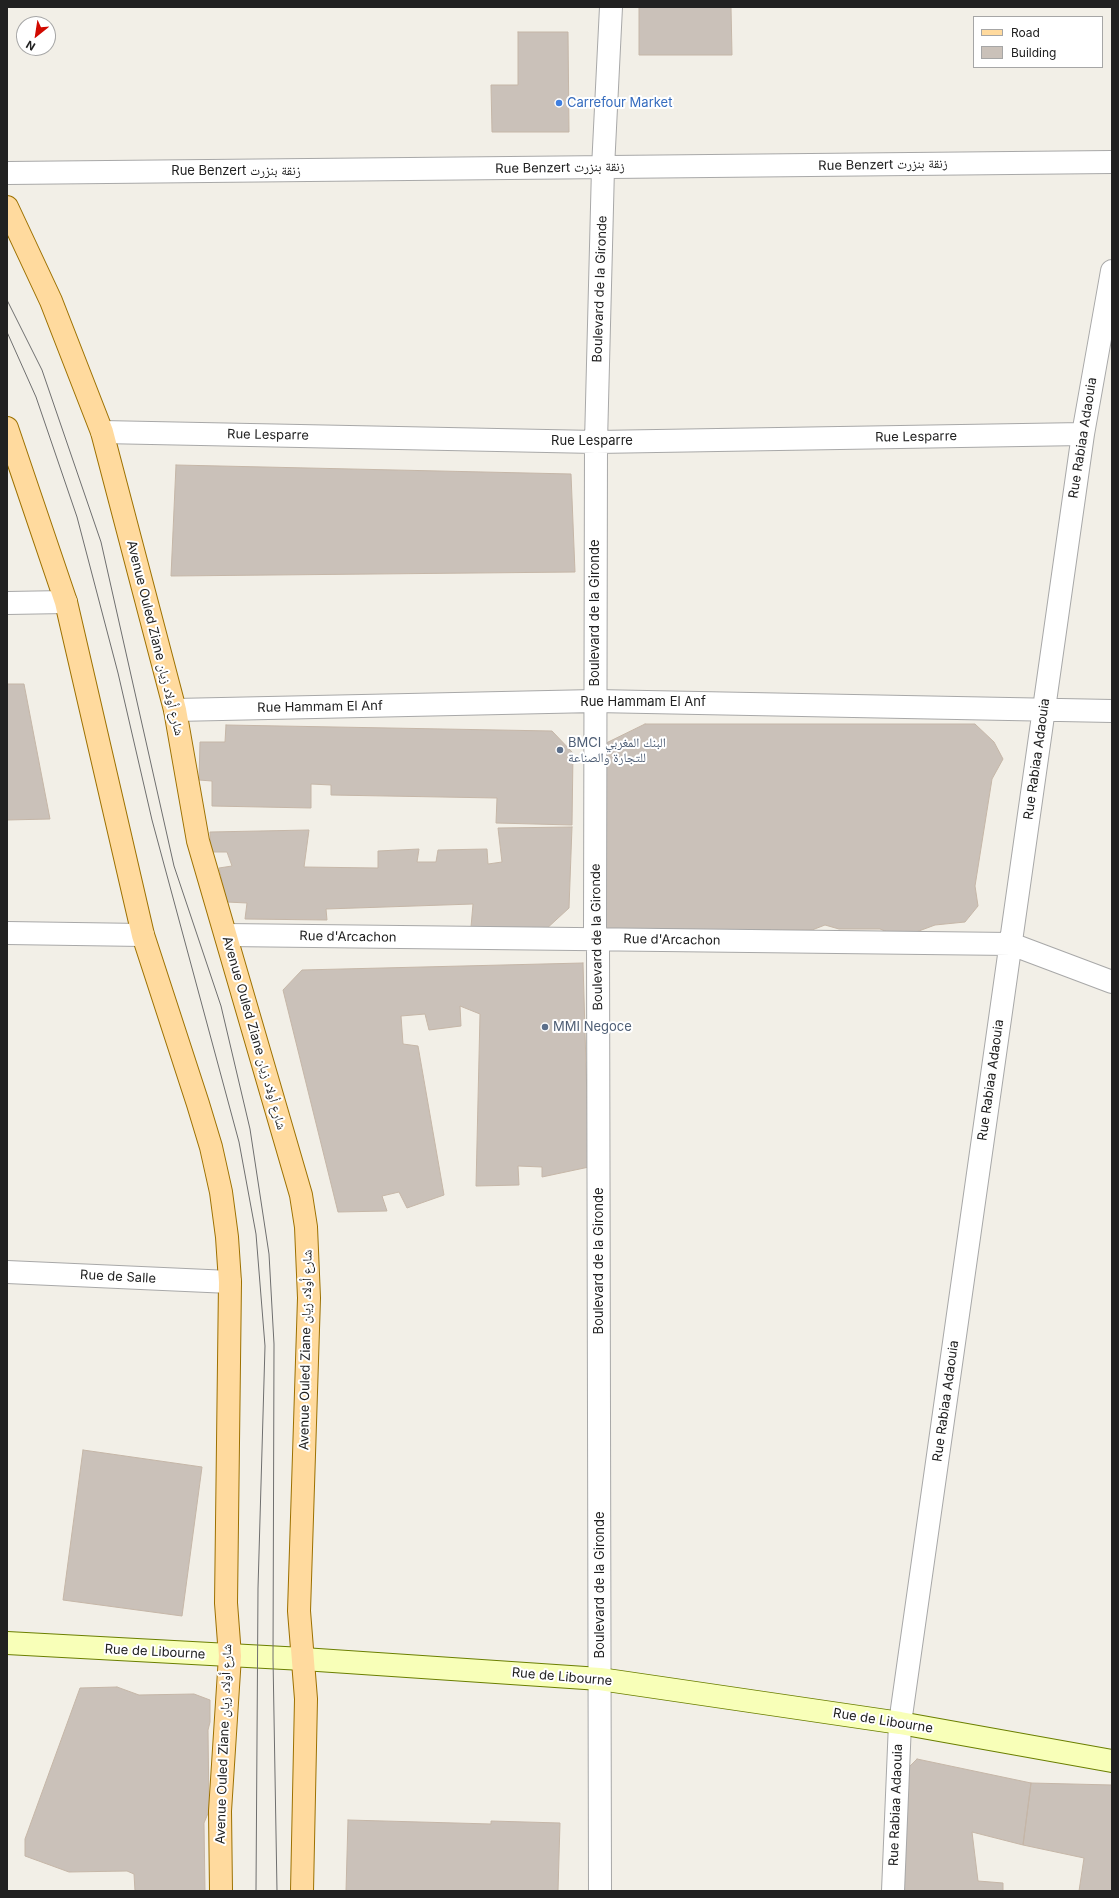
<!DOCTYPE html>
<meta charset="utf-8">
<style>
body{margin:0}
#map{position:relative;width:1119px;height:1898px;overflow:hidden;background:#f2efe7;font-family:Inter,sans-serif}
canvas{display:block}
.frame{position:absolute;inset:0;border:8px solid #212121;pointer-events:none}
.legend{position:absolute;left:973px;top:16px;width:130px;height:52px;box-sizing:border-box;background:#fff;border:1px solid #a6a6a6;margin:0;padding:5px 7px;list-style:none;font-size:12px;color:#212121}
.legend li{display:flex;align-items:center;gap:8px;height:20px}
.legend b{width:20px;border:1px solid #a6a6a6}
.north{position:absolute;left:16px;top:16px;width:40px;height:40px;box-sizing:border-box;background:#fff;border:1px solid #a6a6a6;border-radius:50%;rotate:210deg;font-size:11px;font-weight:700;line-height:16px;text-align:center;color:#212121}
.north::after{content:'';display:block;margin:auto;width:14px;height:18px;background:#d10a00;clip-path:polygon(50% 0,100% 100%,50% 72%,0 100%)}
</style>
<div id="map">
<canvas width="1119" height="1898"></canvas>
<div class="frame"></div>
<ul class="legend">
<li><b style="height:5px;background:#ffda9e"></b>Road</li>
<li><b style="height:11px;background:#cac1b9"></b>Building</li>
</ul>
<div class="north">N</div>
</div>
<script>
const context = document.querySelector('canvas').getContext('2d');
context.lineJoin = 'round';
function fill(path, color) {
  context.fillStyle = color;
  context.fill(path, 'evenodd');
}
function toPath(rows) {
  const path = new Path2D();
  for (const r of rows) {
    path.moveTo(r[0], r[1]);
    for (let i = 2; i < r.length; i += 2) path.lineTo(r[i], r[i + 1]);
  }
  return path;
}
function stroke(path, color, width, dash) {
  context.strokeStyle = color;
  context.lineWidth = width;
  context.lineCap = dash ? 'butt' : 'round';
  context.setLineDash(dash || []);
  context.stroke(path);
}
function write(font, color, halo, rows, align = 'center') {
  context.font = font + ' Inter,"Noto Naskh Arabic",sans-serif';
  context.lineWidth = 4;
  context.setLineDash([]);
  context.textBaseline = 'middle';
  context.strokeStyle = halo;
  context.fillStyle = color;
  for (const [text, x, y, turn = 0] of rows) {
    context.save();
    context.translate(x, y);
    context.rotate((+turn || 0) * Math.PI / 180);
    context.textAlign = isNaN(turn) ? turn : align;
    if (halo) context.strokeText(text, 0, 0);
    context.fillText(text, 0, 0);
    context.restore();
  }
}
const building = toPath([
 [639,7,731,7,732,55,639,55,639,7],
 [518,32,568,32,569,132,492,132,491,85,518,85,518,32],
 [176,465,571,474,575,572,171,576,176,465],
 [7,684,24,684,50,819,7,820,7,684],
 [645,724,975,724,994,742,1003,759,992,779,975,886,978,906,965,922,935,925,908,935,895,935,880,929,839,929,825,925,812,930,595,929,596,748,645,724],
 [226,725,552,731,573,753,572,825,496,823,497,798,331,795,331,785,311,784,311,808,212,806,212,781,199,780,200,742,225,742,226,725],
 [572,827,569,908,544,931,471,927,473,904,326,909,327,920,245,919,247,903,227,902,219,868,232,866,227,852,211,852,210,832,309,830,304,867,378,868,378,851,419,849,417,862,436,862,438,850,487,849,488,864,502,862,498,828,572,827],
 [583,963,589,1167,542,1177,542,1167,518,1166,519,1185,476,1186,480,1014,460,1006,461,1026,429,1030,425,1014,401,1016,403,1044,418,1046,444,1195,407,1208,399,1192,382,1196,387,1211,338,1212,283,990,302,970,583,963],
 [83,1450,202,1467,182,1616,63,1600,83,1450],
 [117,1687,139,1695,194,1694,210,1700,210,1722,208,1730,209,1811,204,1823,205,1891,135,1891,134,1874,127,1871,69,1872,25,1856,25,1839,80,1688,117,1687],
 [917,1759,1031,1783,1023,1845,972,1832,978,1881,1003,1883,1003,1891,900,1891,903,1773,917,1759],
 [1031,1783,1112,1785,1112,1891,1079,1891,1084,1858,1023,1845,1031,1783],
 [348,1820,491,1824,491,1821,560,1823,558,1891,346,1891,348,1820]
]);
fill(building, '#cac1b9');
stroke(building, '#c5b6a7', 1);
const street = toPath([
 [7,173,1112,162],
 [102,432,596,442,1083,434],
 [7,603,66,602],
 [175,710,595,701,1112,711],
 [7,933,143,935],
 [226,935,1011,944,1112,982],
 [7,1272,230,1282],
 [600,1891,598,939,595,929,596,442,603,168,611,7],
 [893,1891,900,1723,1083,434,1112,271]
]);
const secondary = toPath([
 [7,1643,303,1659,600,1679,900,1723,1112,1761]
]);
const primary = toPath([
 [7,207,51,301,102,432,175,710,198,841,301,1195,306,1227,309,1298,299,1611,306,1699,302,1891],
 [7,428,66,602,143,935,198,1104,211,1147,221,1192,227,1237,230,1282,226,1603,230,1656,220,1811,221,1891]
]);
stroke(street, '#a8a8a8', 24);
stroke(secondary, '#6b7f00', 24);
stroke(primary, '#9d7100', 24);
stroke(street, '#fff', 22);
stroke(secondary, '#f8ffb8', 22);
stroke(primary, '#ffda9e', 22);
stroke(toPath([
 [7,300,42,370,101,542,174,866,221,1006,250,1129,269,1254,274,1344,273,1658,277,1891],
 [7,332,36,397,77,517,118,673,152,820,239,1142,256,1234,265,1346,258,1588,256,1891]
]), '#6f6f6f', 1);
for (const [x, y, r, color] of [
 [559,103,4,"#3f7fe0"],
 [560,750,4,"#5c6f8a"],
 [545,1027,4,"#5c6f8a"]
]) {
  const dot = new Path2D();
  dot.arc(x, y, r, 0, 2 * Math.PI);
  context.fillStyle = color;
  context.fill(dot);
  stroke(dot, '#fff', 1.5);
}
write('13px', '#366cbe', '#fff', [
 ["Carrefour Market",567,103]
], 'left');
write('13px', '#212121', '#fff', [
 ["Rue Benzert زنقة بنزرت",883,165,-1],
 ["Rue Benzert زنقة بنزرت",560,168,-1],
 ["Rue Benzert زنقة بنزرت",236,171],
 ["Boulevard de la Gironde",600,289,-88],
 ["Rue Lesparre",268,435,1],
 ["Rue Lesparre",916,437,-1],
 ["Rue Rabiaa Adaouia",1083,438,-81],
 ["Rue Lesparre",592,441],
 ["Boulevard de la Gironde",595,613,-90],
 ["Avenue Ouled Ziane شارع أولاد زيان",155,638,76],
 ["Rue Hammam El Anf",643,702],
 ["Rue Hammam El Anf",320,707,-1],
 ["Rue Rabiaa Adaouia",1037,759,-82],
 ["Rue d'Arcachon",348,937,1],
 ["Boulevard de la Gironde",597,937,-91],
 ["Rue d'Arcachon",672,940,1],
 ["Avenue Ouled Ziane شارع أولاد زيان",254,1033,74],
 ["Rue Rabiaa Adaouia",991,1080,-82],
 ["Boulevard de la Gironde",599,1261,-90],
 ["Rue de Salle",118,1277,3],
 ["Avenue Ouled Ziane شارع أولاد زيان",306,1350,-89],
 ["Rue Rabiaa Adaouia",946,1401,-82],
 ["Boulevard de la Gironde",600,1585,-90],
 ["Rue de Libourne",155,1652,3],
 ["Rue de Libourne",562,1677,5],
 ["Rue de Libourne",883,1721,9],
 ["Avenue Ouled Ziane شارع أولاد زيان",224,1744,-88],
 ["Rue Rabiaa Adaouia",896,1805,-88]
]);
write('13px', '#4e5e75', '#fff', [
 ["BMCI البنك المغربي",568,743],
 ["للتجارة والصناعة",568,758],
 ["MMI Negoce",553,1027]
], 'left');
</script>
